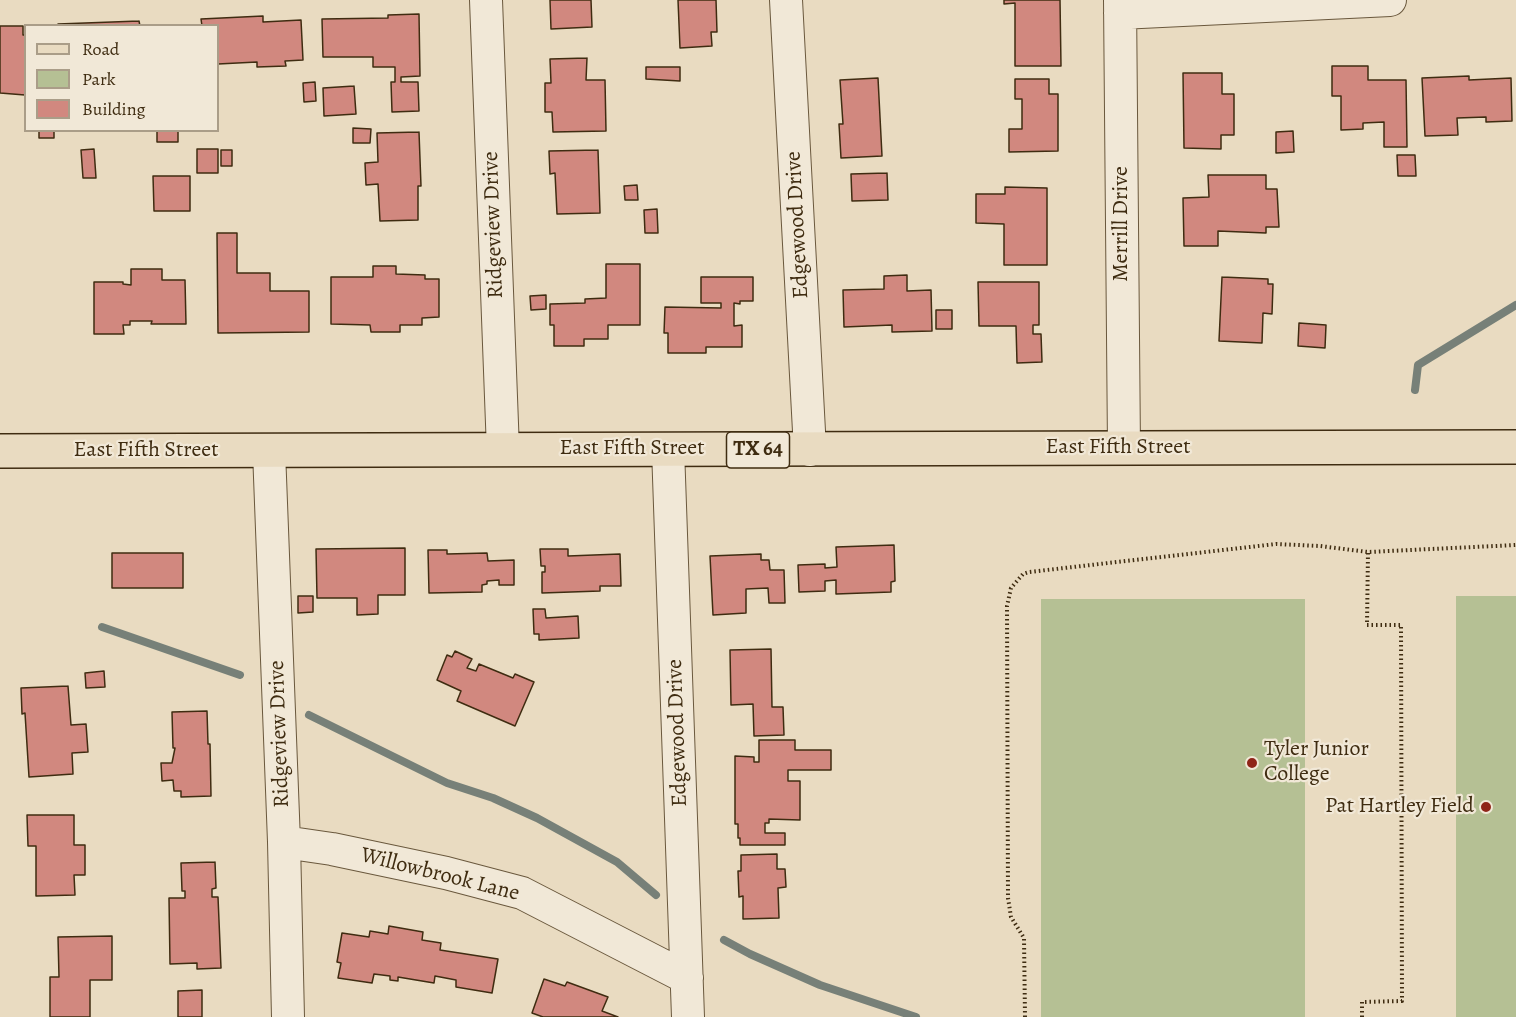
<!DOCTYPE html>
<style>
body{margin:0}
#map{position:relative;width:1516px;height:1017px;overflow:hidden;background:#e9dbc1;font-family:Alegreya,serif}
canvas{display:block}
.legend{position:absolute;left:24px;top:24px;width:195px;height:108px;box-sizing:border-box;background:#f1e8d7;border:2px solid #aa9d88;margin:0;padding:8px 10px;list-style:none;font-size:18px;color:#3f2c11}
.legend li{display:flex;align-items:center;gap:12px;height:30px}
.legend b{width:30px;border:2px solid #aa9d88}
</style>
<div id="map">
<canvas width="1516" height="1017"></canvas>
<ul class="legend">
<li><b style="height:8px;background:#e9dbc1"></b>Road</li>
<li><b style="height:16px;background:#b5c094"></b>Park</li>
<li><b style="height:16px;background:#d1887f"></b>Building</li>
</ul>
</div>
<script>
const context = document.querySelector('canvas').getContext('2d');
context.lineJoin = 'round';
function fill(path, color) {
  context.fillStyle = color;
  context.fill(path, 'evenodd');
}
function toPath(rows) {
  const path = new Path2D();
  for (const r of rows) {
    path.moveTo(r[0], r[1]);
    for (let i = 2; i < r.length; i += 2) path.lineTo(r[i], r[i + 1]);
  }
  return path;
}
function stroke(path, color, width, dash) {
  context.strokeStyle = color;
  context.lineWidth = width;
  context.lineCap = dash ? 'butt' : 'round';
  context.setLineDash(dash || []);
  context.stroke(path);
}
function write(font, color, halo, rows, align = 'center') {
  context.font = font + ' Alegreya,serif';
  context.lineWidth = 4.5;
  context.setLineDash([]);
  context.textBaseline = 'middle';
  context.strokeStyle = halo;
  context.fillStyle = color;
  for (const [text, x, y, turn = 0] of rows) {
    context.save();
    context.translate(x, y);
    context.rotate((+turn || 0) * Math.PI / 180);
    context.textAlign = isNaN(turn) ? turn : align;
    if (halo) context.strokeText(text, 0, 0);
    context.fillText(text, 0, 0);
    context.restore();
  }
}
fill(toPath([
 [1456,596,1516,596,1516,1017,1456,1017],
 [1041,599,1305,599,1305,1017,1041,1017]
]), '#b5c094');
stroke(toPath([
 [1415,390,1418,365,1516,305],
 [102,627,240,675],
 [309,715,447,783,493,798,537,818,617,862,656,895],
 [724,940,750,954,820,985,916,1017]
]), '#778078', 8);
const building = toPath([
 [550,0,591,0,592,27,551,29,550,0],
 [678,0,716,0,717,32,711,32,712,46,680,48,678,0],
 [1004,0,1060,0,1061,66,1015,66,1015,3,1004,4,1004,0],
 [419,14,420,76,401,77,401,82,418,82,419,111,392,112,391,82,395,82,395,67,373,67,373,57,323,57,322,19,388,18,388,15,419,14],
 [263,16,263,22,301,20,303,60,285,61,286,66,257,67,257,62,218,64,218,26,202,26,201,19,263,16],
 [139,21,140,26,58,26,58,24,139,21],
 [0,26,23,26,23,35,26,35,25,95,0,93,0,26],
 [587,58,586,80,605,80,606,131,553,132,552,112,545,112,545,83,551,83,550,59,587,58],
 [1332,66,1368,66,1368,80,1406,80,1407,147,1384,147,1384,122,1363,123,1363,129,1341,130,1341,96,1332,96,1332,66],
 [646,67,680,67,680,81,646,79,646,67],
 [1183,73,1222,73,1222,94,1234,94,1234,135,1221,135,1221,149,1184,148,1183,73],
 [1469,76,1469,80,1511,78,1512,121,1486,122,1486,117,1457,118,1458,135,1425,136,1422,78,1469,76],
 [878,78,882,156,841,158,839,124,843,124,840,80,878,78],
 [1015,79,1049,79,1049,94,1058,94,1058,151,1009,152,1009,129,1022,129,1022,99,1015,99,1015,79],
 [315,82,316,101,304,102,303,83,315,82],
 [354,86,356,114,324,116,323,88,354,86],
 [353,128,371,129,370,143,353,143,353,128],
 [39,130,54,130,54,138,39,138,39,130],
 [157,130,178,130,178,142,157,142,157,130],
 [1293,131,1294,152,1276,153,1276,132,1293,131],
 [419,132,421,186,418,186,418,220,380,221,378,184,366,185,365,163,378,162,377,133,419,132],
 [94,149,96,178,83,178,81,150,94,149],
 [197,149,218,149,218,173,197,173,197,149],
 [221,150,232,150,232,166,221,166,221,150],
 [598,150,600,213,557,214,555,173,550,174,549,151,598,150],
 [1397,155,1415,155,1416,176,1398,176,1397,155],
 [887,173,888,200,852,201,851,174,887,173],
 [1208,175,1266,175,1266,189,1277,189,1279,227,1266,227,1266,233,1218,231,1218,246,1184,246,1183,198,1209,197,1208,175],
 [153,176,190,176,190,211,154,211,153,176],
 [637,185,638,200,625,200,624,186,637,185],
 [1005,187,1047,188,1047,265,1004,265,1004,224,976,223,976,194,1005,194,1005,187],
 [657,209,658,233,645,233,644,210,657,209],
 [217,233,237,233,237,273,270,273,270,291,309,291,309,332,218,333,217,233],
 [606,264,640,264,640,325,608,325,608,339,584,339,584,346,554,346,554,325,550,325,550,304,585,303,585,299,606,298,606,264],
 [373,266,396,266,396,274,425,275,425,279,439,279,439,317,422,318,422,325,400,325,400,332,371,332,370,325,331,324,331,277,373,277,373,266],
 [131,269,162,269,162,280,185,280,186,324,151,324,152,321,130,321,130,325,123,325,124,334,94,334,94,282,123,282,123,284,131,285,131,269],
 [907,275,907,291,931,290,932,331,892,332,892,325,844,327,843,290,884,289,884,276,907,275],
 [701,277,753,277,753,301,740,301,740,304,734,303,734,326,742,325,742,347,706,347,706,353,668,353,668,333,664,333,665,307,721,308,721,303,701,303,701,277],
 [1222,277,1268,279,1268,284,1273,284,1272,314,1263,313,1262,343,1219,341,1222,277],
 [978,282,1039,282,1039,325,1033,325,1033,334,1041,334,1042,362,1017,363,1016,326,979,326,978,282],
 [546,295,546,309,531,310,530,296,546,295],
 [936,310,952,310,952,329,936,329,936,310],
 [1299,323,1326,325,1325,348,1298,346,1299,323],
 [894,545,895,581,891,582,891,592,836,594,836,580,825,581,825,591,799,592,798,565,825,564,825,568,837,567,836,547,894,545],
 [405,548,405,595,378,595,378,614,357,615,357,598,317,598,316,549,405,548],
 [540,549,568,549,568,556,620,554,621,586,600,586,600,591,542,593,542,572,545,572,545,566,541,566,540,549],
 [428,550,447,550,447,554,487,553,488,561,514,560,514,585,499,585,499,580,487,581,487,584,482,585,482,592,429,593,428,550],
 [112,553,183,553,183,588,112,588,112,553],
 [761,554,761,560,769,560,770,570,784,570,785,603,769,603,768,588,746,589,746,613,713,615,710,556,761,554],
 [298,596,313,596,313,612,298,613,298,596],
 [533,609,545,609,546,618,578,616,579,638,539,640,539,634,534,634,533,609],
 [771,649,772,707,783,707,784,735,754,736,753,704,731,705,730,650,771,649],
 [455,651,472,659,467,668,476,671,479,664,513,678,515,674,534,682,515,726,457,701,461,691,437,680,447,655,452,657,455,651],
 [104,671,105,687,86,688,85,673,104,671],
 [68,686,71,725,86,724,88,752,72,753,73,774,29,777,25,713,22,714,21,688,68,686],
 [207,711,208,744,210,744,211,796,181,797,181,791,174,791,173,780,162,781,161,763,172,763,175,748,173,748,172,712,207,711],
 [759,740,795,740,795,750,831,750,831,770,788,770,788,781,800,781,800,820,769,819,769,823,765,823,765,833,785,833,785,845,740,845,740,838,738,838,738,824,735,824,735,756,754,757,754,762,759,762,759,740],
 [27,815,74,815,74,845,85,845,85,875,74,875,75,895,36,896,36,846,28,846,27,815],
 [777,854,777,869,785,869,786,887,778,888,779,918,743,919,743,896,739,897,738,871,741,871,741,855,777,854],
 [215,862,216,888,212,889,212,897,218,897,221,968,197,969,197,963,170,964,169,898,185,898,185,891,182,891,181,863,215,862],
 [389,926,423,932,422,940,441,943,440,950,498,959,492,993,456,987,456,980,435,976,434,983,398,977,398,981,390,980,390,976,374,974,372,983,338,978,341,963,337,962,342,933,369,937,370,931,388,934,389,926],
 [112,936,112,980,90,980,90,1017,50,1017,50,977,59,977,58,937,112,936],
 [544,979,565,986,567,982,608,997,602,1011,618,1017,543,1017,532,1013,544,979],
 [202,990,202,1017,178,1017,178,991,202,990]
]);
fill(building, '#d1887f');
stroke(building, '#3f2c11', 1.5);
const minor = toPath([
 [486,0,503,450],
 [786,0,810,450],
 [1120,0,1124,448],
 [1120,13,1390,0],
 [668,449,688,1017],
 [269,451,284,842,288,1017],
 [284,842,332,849,446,873,522,893,687,978]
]);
const major = toPath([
 [0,451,1516,447]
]);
stroke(minor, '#6a583d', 34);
stroke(major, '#3f2c11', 36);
stroke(toPath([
 [1025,1017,1024,938,1011,917,1008,898,1007,606,1011,588,1023,574,1029,572,1276,544,1320,546,1368,552,1516,545],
 [1362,1017,1362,1002,1402,1001,1401,625,1367,625,1368,552]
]), '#3f2c11', 4, [1.5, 3]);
stroke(minor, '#f1e8d7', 32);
stroke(major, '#e9dbc1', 33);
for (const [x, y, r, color] of [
 [1252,763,6,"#8f2418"],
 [1486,807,6,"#8f2418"]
]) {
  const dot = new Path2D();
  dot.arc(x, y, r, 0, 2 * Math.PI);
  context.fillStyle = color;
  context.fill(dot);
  stroke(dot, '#f1e8d7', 2);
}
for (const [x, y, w] of [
 [758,450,63]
]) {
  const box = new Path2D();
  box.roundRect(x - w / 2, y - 18, w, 36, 4.5);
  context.fillStyle = '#f1e8d7';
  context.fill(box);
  stroke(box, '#3f2c11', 1.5);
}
write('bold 21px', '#3f2c11', null, [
 ["TX 64",758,450]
]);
write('22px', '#3f2c11', '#f1e8d7', [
 ["Merrill Drive",1122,224,-90],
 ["Ridgeview Drive",494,225,-92],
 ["Edgewood Drive",798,225,-93],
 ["East Fifth Street",1118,448],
 ["East Fifth Street",632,449],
 ["East Fifth Street",146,451],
 ["Edgewood Drive",678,733,-92],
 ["Ridgeview Drive",280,734,-92],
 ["Willowbrook Lane",440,875,14]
]);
write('22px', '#3f2c11', '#f1e8d7', [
 ["Tyler Junior",1264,750],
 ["College",1264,775],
 ["Pat Hartley Field",1474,807,"right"]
], 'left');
</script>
